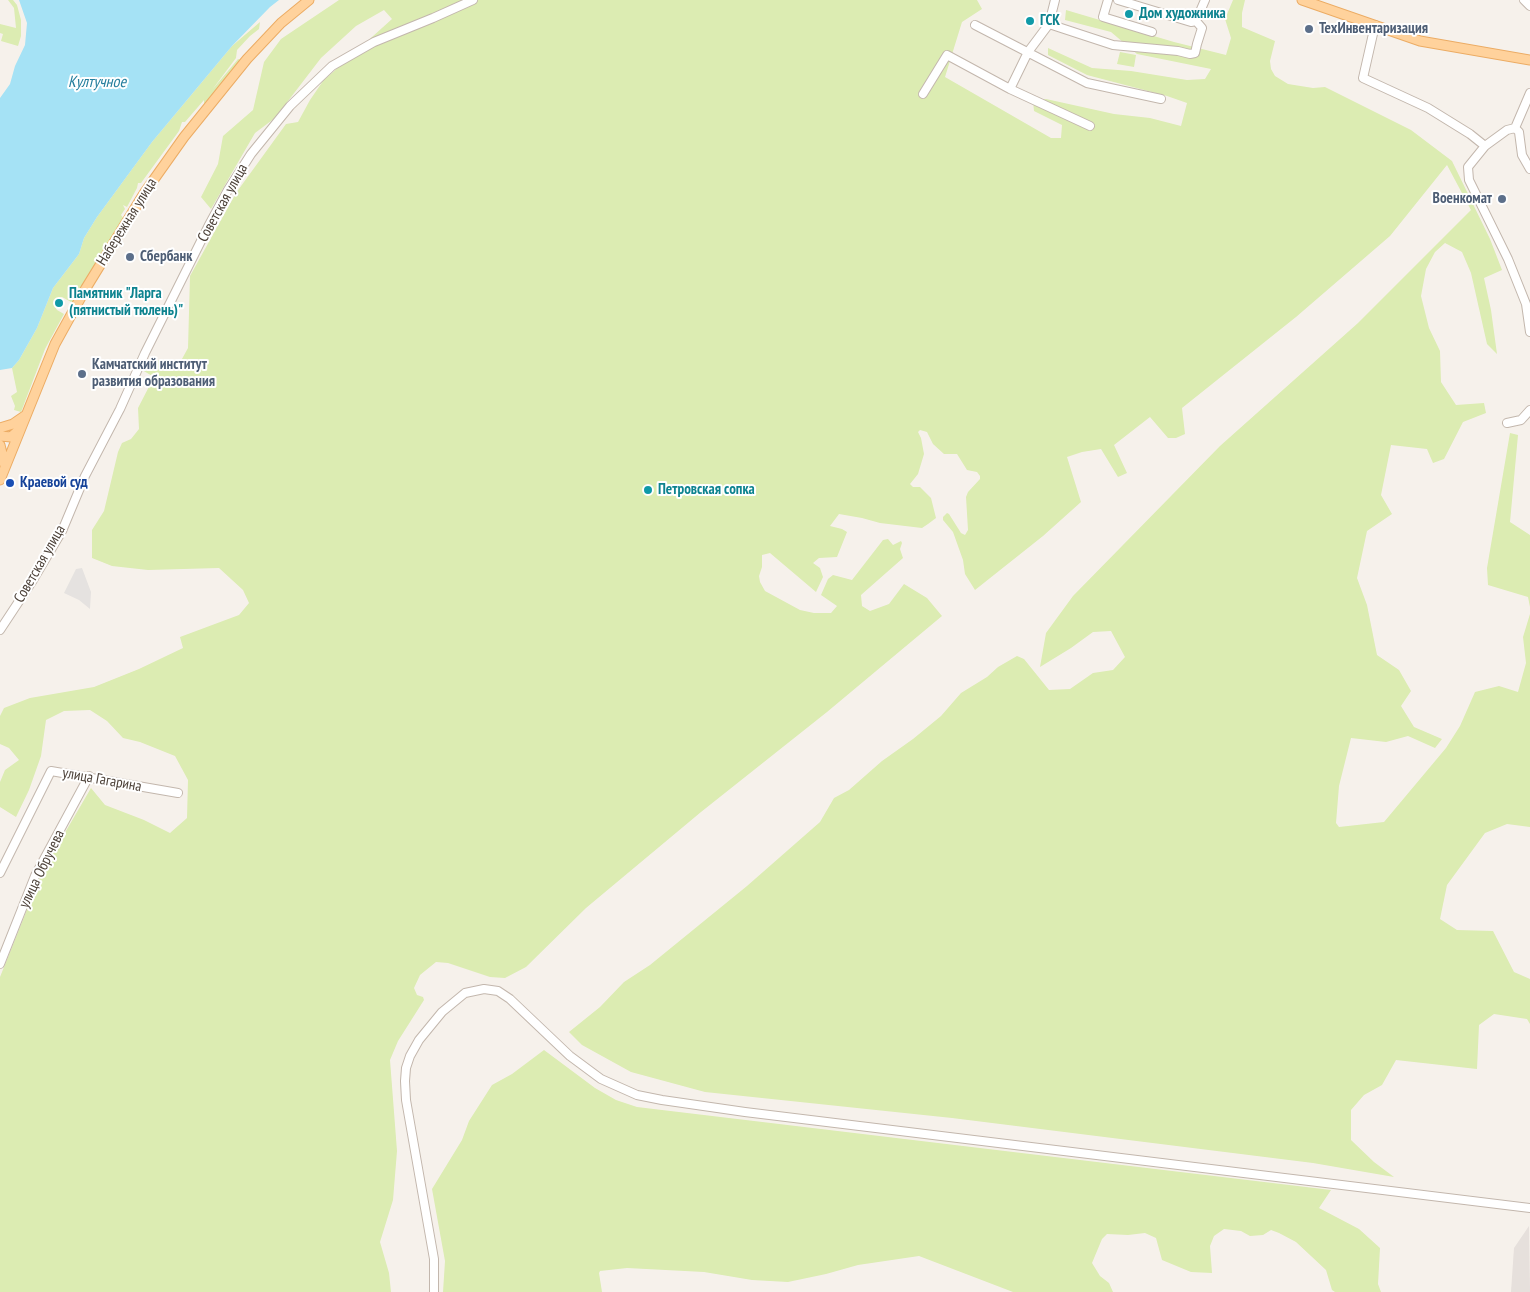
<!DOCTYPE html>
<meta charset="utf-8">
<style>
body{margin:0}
canvas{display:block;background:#f6f1eb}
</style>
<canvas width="1530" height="1292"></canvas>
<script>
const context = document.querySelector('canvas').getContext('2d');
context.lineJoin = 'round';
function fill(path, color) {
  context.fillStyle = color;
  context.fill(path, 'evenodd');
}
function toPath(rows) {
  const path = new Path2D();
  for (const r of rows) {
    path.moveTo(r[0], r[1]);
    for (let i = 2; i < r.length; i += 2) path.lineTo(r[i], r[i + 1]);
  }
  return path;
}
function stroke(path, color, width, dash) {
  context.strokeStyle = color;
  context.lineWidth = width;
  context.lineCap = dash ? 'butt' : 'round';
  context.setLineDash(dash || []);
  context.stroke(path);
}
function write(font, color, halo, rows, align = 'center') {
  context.font = font + ' "PT Sans Narrow",sans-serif';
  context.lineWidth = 4;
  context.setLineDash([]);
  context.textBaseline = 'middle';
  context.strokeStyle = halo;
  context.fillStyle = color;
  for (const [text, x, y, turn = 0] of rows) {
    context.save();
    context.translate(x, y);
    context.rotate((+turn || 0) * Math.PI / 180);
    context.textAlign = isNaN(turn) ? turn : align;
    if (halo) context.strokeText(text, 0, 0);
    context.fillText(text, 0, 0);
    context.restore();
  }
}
fill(toPath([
 [1529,1226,1530,1292,1511,1292,1514,1248]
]), '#e6e0dc');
fill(toPath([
 [8,0,13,0,17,5,21,20,21,36,18,46,1,41,3,34,0,33,0,24,16,28,14,8],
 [339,0,977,0,982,9,962,22,945,77,1051,138,1061,138,1062,125,1034,111,1033,101,1046,99,1114,114,1150,118,1181,126,1187,103,1167,96,1087,75,1048,55,1048,48,1092,68,1131,71,1187,80,1205,79,1211,69,1137,54,1111,32,1065,20,1066,10,1174,42,1226,55,1231,38,1225,19,1233,0,1245,0,1242,13,1242,27,1275,41,1270,61,1271,69,1275,76,1288,84,1313,88,1325,87,1411,130,1452,161,1490,239,1502,270,1484,278,1491,310,1497,354,1487,344,1471,273,1462,252,1445,243,1435,252,1426,269,1421,296,1429,328,1440,351,1441,382,1456,405,1484,403,1486,413,1463,422,1444,459,1433,463,1427,449,1391,445,1381,495,1392,514,1367,531,1357,578,1367,605,1377,655,1399,670,1411,691,1401,706,1414,727,1442,739,1435,748,1408,736,1386,742,1351,738,1339,786,1336,823,1339,827,1384,822,1446,748,1460,726,1475,692,1499,686,1518,692,1526,663,1523,637,1530,614,1530,827,1507,824,1485,833,1447,885,1440,919,1457,930,1493,931,1514,972,1530,979,1530,1024,1527,1019,1494,1014,1479,1025,1477,1069,1396,1060,1382,1085,1364,1095,1351,1110,1351,1140,1374,1162,1394,1177,1313,1163,952,1118,705,1092,631,1072,582,1045,569,1032,600,1007,624,982,650,965,747,886,820,822,834,798,849,790,882,761,913,739,941,716,961,693,987,677,998,667,1017,656,1024,659,1049,690,1070,689,1093,673,1113,670,1125,657,1111,631,1093,632,1071,648,1040,667,1046,633,1073,596,1220,446,1358,323,1471,210,1447,165,1390,236,1296,317,1182,408,1185,434,1176,438,1168,438,1150,417,1114,445,1127,473,1118,477,1101,449,1082,452,1067,457,1081,502,1043,536,975,590,965,574,963,560,953,532,943,520,943,517,947,513,949,514,961,533,965,535,968,530,966,497,968,492,980,479,980,476,977,472,967,470,957,454,944,454,933,444,927,432,920,430,918,432,921,438,924,454,918,474,910,484,913,487,920,487,931,498,936,518,928,524,922,528,880,523,862,518,839,514,830,526,842,529,847,532,837,557,819,558,813,563,820,568,823,577,816,592,770,553,762,555,762,567,759,576,760,582,765,591,800,610,814,613,831,613,837,606,821,595,828,579,833,575,852,580,883,540,888,539,893,545,901,541,902,543,900,549,903,558,861,595,862,606,870,611,889,604,904,584,927,598,942,616,827,712,701,812,586,908,526,967,505,978,490,977,448,963,436,962,420,975,414,988,417,995,423,997,424,1000,398,1041,390,1060,397,1151,393,1200,380,1242,389,1273,391,1292,0,1292,0,977,42,872,91,788,105,805,144,820,170,833,187,818,188,780,175,756,140,742,123,738,107,721,90,710,64,711,46,720,41,756,29,790,16,817,0,807,0,782,5,770,19,760,9,748,0,744,0,716,4,708,30,698,94,687,139,669,183,648,180,637,239,615,249,603,243,590,219,568,148,570,112,566,92,558,92,530,104,511,118,452,122,443,131,439,139,429,138,408,154,377,142,370,147,361,161,360,177,368,188,348,190,276,236,193,286,124,298,122,310,100,323,81,392,19,384,10,356,26,321,58,275,118,255,133,211,209,201,197,218,164,223,136,253,110,264,62,281,39],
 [260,22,259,29,250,36,237,50,236,58,212,90,238,59,241,60,204,104,204,100,185,122,182,122,179,131,141,183,138,183,137,188,127,207,123,205,125,209,121,215,124,219,73,303,62,297,57,299,54,305,57,310,64,314,45,349,21,412,14,410,15,406,11,396,17,392,12,368,19,360,37,328,53,288,79,254,84,238,97,217,152,142,232,46],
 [1120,52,1136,55,1134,67,1117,64],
 [1510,433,1518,435,1510,522,1530,535,1530,607,1528,597,1488,585,1487,568],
 [544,1050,595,1088,616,1100,637,1107,1331,1190,1319,1208,1359,1229,1380,1248,1378,1284,1381,1292,1335,1292,1332,1290,1326,1270,1296,1242,1279,1233,1271,1230,1263,1235,1250,1236,1241,1231,1224,1229,1214,1236,1210,1246,1212,1273,1191,1272,1162,1260,1156,1238,1145,1233,1128,1235,1107,1234,1102,1239,1092,1263,1100,1276,1109,1283,1113,1292,1013,1292,919,1256,858,1265,826,1274,788,1282,752,1280,704,1272,627,1268,600,1271,599,1273,602,1292,443,1292,445,1261,432,1189,462,1140,469,1121,492,1085,512,1074]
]), '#dcecb2');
fill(toPath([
 [82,568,91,592,90,609,79,600,64,593,76,569]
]), '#e5e2e0');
fill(toPath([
 [19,0,279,0,270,7,232,46,152,142,97,217,84,238,79,254,53,288,37,328,19,360,12,368,0,370,0,98,10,84,15,66,25,45,27,23]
]), '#a5e2f5');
const minor = toPath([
 [1108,0,1103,17,1152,32],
 [1118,0,1191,22,1196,21],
 [1524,0,1530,6],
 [1049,24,1113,45,1178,51,1190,54,1195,53,1197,44,1202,28,1196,21,1205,0],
 [975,25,1087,83,1161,99],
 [1375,25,1363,78,1428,108,1470,134,1485,146],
 [1010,89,1028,52,1049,24,1055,0],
 [1530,93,1515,128,1507,130,1485,146,1468,167,1469,180,1508,259,1526,304,1530,332],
 [923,94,947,55,1010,89,1090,126],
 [1515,128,1519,132,1522,155,1530,169],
 [1507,423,1521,420,1530,410],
 [0,630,33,580,62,531,85,476,120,409,145,353,209,225,228,190,251,154,290,106,332,66,374,42,433,18,473,0],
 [0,873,51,771,178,793],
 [0,964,35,876,89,776],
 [434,1292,434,1259,406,1100,405,1081,406,1068,410,1056,419,1040,442,1012,465,993,484,989,498,991,510,999,570,1056,601,1079,637,1095,662,1100,745,1112,1530,1208]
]);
const major = toPath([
 [1302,0,1420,41,1530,60],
 [0,428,13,424,26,415],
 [0,436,11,437,19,430],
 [0,445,5,466],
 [0,480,55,344,86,288,145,192,184,137,247,59,281,23,309,0]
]);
stroke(minor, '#c3b7ad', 10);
stroke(major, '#ecac64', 11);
stroke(minor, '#fff', 8);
stroke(major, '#ffd29c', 9);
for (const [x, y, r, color] of [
 [1129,14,5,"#0f9aa8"],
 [1030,21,5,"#0f9aa8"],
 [1309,29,5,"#5c6f8a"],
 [1502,199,5,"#5c6f8a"],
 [130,257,5,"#5c6f8a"],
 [59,303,5,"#0f9aa8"],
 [82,374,5,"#5c6f8a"],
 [10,483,5,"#1a4fb4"],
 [648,490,5,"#0f9aa8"]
]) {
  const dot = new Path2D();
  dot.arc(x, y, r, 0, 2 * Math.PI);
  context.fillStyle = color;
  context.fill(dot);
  stroke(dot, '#fff', 2);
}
write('bold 15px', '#0d838f', '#fff', [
 ["Дом художника",1139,14],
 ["ГСК",1040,21],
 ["Памятник \"Ларга",69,294],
 ["(пятнистый тюлень)\"",69,311],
 ["Петровская сопка",658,490]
], 'left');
write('bold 15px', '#4e5e75', '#fff', [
 ["ТехИнвентаризация",1319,29],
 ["Военкомат",1492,199,"right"],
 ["Сбербанк",140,257],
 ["Камчатский институт",92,365],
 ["развития образования",92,382]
], 'left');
write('15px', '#4c4138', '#fff', [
 ["Советская улица",223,203,-61],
 ["Набережная улица",127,222,-58],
 ["Советская улица",40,564,-60],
 ["улица Гагарина",102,780,10],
 ["улица Обручева",42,869,-64]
]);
write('bold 15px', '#164399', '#fff', [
 ["Краевой суд",20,483]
], 'left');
write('italic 16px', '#247e9d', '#fff', [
 ["Култучное",97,82]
]);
</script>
